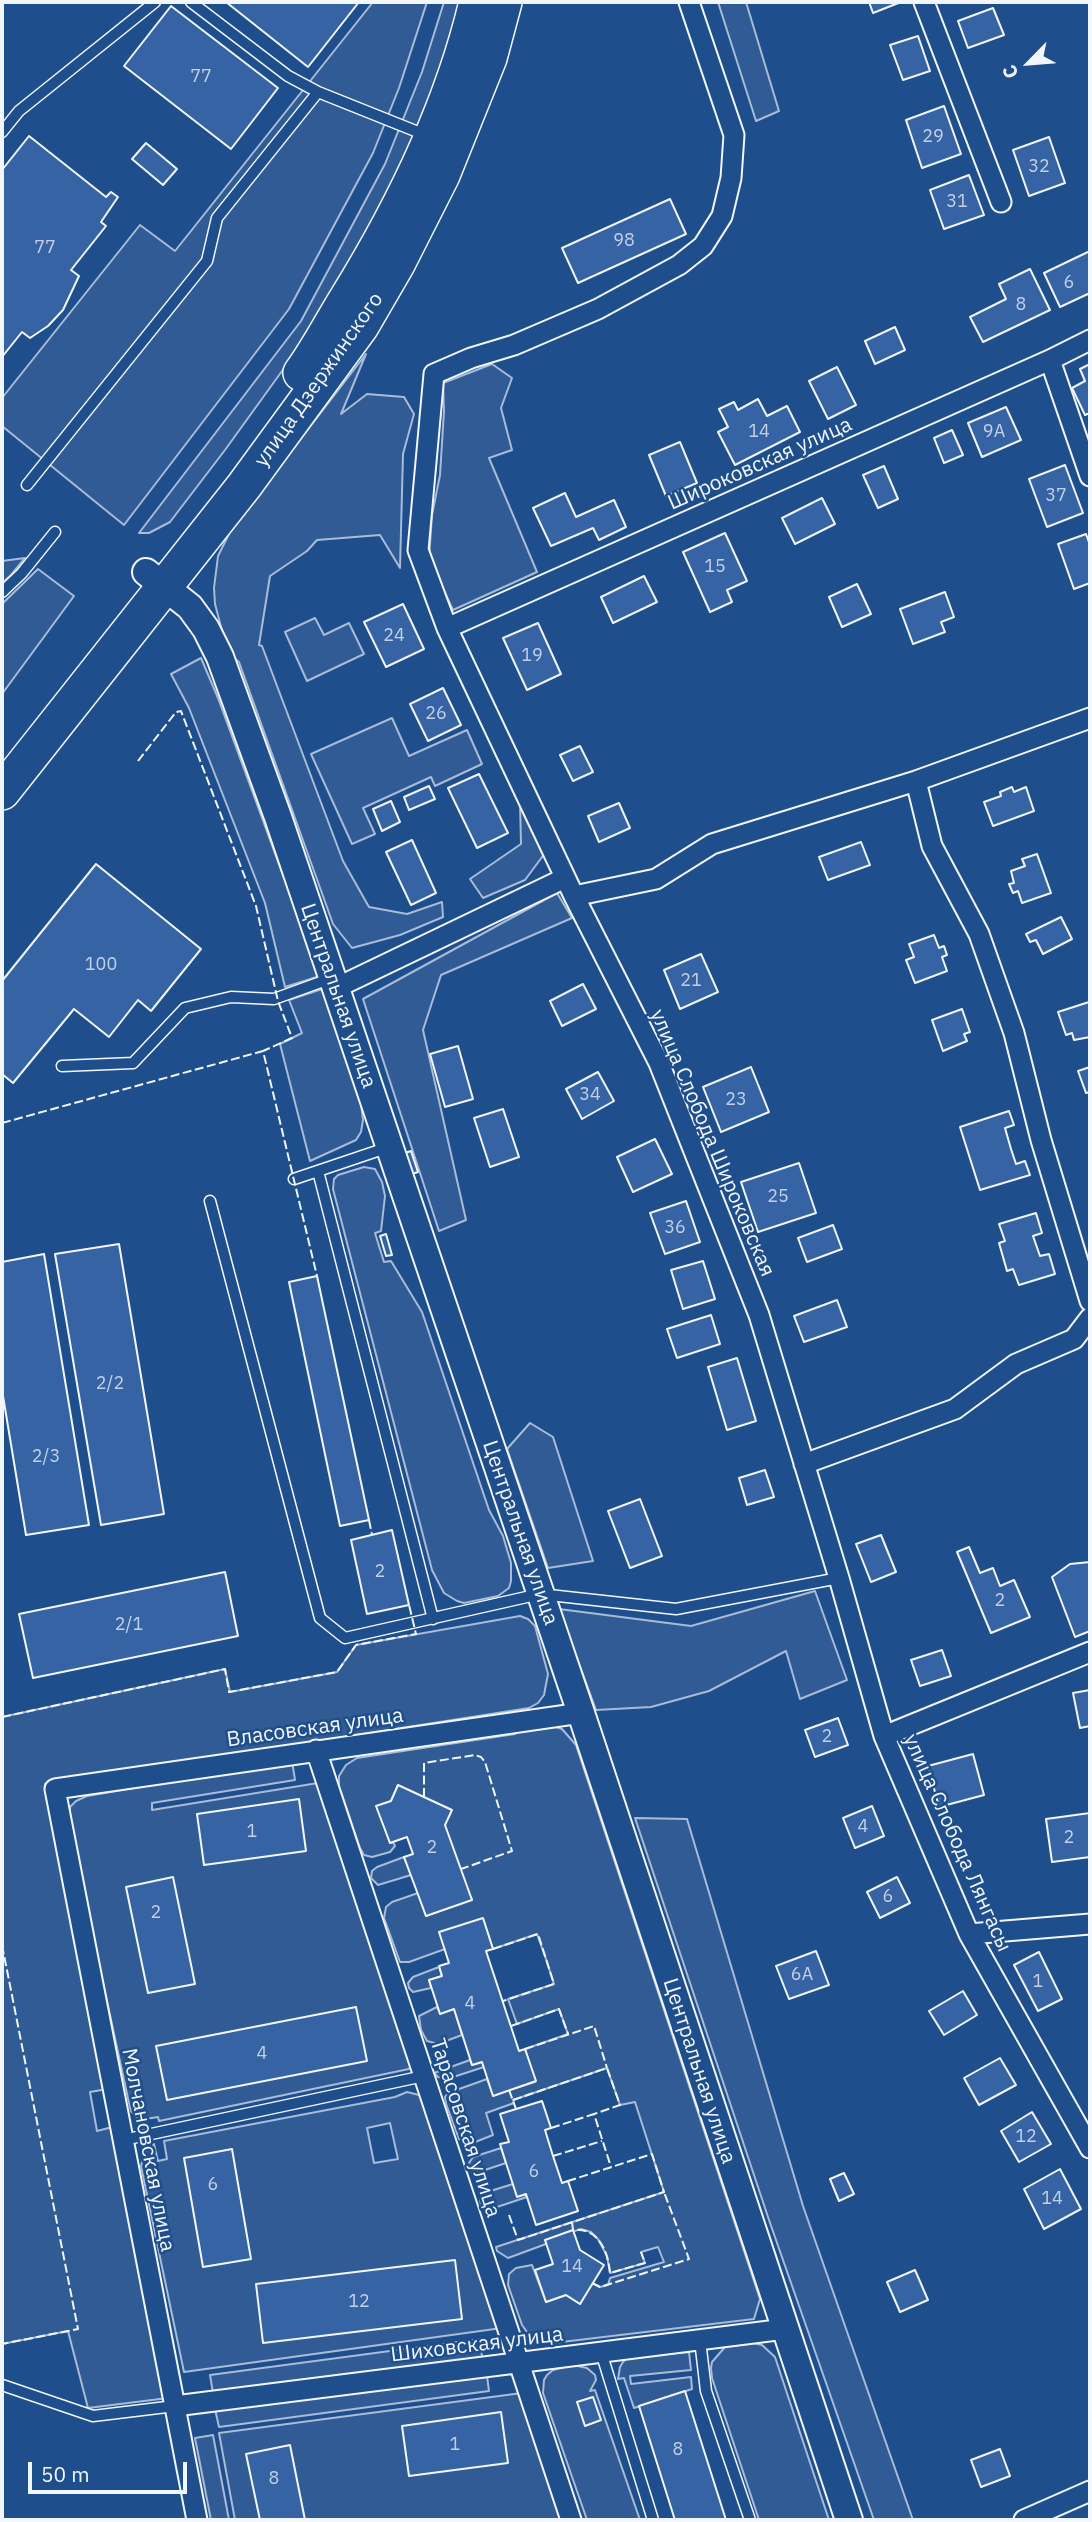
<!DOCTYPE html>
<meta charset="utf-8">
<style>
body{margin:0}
#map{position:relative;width:1092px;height:2522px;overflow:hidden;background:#1f4e8c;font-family:"IBM Plex Sans",sans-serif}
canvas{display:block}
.frame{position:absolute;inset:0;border:4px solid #f2f6ff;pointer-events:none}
.north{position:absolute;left:994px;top:28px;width:70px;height:70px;-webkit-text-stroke:5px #1f4e8c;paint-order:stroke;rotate:245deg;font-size:19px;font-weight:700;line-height:28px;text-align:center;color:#f2f6ff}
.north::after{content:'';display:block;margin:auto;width:24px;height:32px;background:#f2f6ff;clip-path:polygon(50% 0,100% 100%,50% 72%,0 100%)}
.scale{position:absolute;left:28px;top:2462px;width:159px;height:32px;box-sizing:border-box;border:4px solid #f2f6ff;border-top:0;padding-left:9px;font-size:21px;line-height:24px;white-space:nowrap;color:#f2f6ff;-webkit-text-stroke:5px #1f4e8c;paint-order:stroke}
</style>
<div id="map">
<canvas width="1092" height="2522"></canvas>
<div class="frame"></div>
<div class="north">С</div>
<div class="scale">50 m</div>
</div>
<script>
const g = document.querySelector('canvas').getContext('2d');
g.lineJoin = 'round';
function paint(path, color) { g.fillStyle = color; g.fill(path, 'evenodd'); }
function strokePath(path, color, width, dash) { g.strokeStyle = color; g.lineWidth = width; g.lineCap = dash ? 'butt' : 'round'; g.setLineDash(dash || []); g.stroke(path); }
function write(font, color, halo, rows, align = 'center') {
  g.font = font + ' "IBM Plex Sans",sans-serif'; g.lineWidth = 5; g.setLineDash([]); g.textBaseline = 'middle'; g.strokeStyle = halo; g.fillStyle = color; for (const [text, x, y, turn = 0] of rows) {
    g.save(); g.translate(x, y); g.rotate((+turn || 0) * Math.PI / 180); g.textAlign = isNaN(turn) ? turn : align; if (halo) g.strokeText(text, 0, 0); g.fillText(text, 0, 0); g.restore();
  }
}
const built = new Path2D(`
 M373,2h54l-28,86 -26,65 -84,156 -165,216 -122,-99v-28l138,-173 35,26z
 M444,2h16l-33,113 -33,71 -86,149 -83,115 -55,72 -21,11h-10l162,-212 84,-157 37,-92z
 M718,2h28l33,109 -23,10z
 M366,354l-25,60 26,-20 37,3 10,17 -11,40 -3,114 -20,-33 -63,5 -10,11 -37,25 -11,69 3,1 81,215 26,46 38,7 35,-12 1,15 -43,18 -48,13 -19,-24 -94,-262 -9,-7 -5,-13 -10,-38 -1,-16 4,-32 14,-28z
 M492,364l20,14 -11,30 11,42 -23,8 48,114 -84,38 -24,-51 3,-44 8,-40 4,-64 -1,-28z
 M25,558l-14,17 -9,8v-22z
 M38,569l36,27 -72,98v-90z
 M315,618l9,17 25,-12 15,31 -57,27 -22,-49z
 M201,658l17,40 102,278 -35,11 -20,-84 -76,-195 -18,-34z
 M392,718l17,38 58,-26 15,34 -47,22 -4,-9 -68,31 12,26 -23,10 -41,-90z
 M520,802l25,51 -20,27 -42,18 -13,-19 51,-35z
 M557,893l15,25 -131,57 -18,55 43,190 -27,11 -76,-232z
 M325,988l36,116 2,16 -2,12 -5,8 -46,21 -30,-117 22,-11 -13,-33z
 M364,1167l11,2 7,13 3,14 -4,35 -6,2 9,29 7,-1 31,51 67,198 14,26 8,27v18l-2,7 -11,8 -34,7 -7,-2 -13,-8 -12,-23 -99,-381 1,-10 4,-4z
 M530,1423l23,14 40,124 -45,7 -41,-119z
 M815,1591l32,89 -47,19 -14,-48 -77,40 -58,16 -55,3 -37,-101 132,17z
 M520,1616l8,3 7,7 13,48 -4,21 -6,8 -9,5 -484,76 14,72 54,232 -23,4 7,39 23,-6 48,273 -80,10 -20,-77 -66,13v-627l223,-48 5,23 107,-20 19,-27z
 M553,1726l9,3 14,16 184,554 -6,20 -209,25 -13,-5 -10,-14 -14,-40 1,-11 7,-6 16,-3 14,37 20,-7 14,9 12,-21 8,4 8,-2 2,-7 54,-16 -6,-15 -17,5 4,11 -35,10 -3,-17 -9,-17 -7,-7 -10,-3 -35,11v4l-38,14 -11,-7 -1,-4 168,-55 -29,-90 -15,3 -13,-37 -94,32 1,3 -28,10 7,22 -23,9 -11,-5 -13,-35 -1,-7 3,-4 39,-14 6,16 42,-13 -10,-33 43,-15 -9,-25 -42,15 -9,-25 46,-15 -8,-25 -9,-25 -44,15 -10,-30 -38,30 -36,13h-9l-16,-44 2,-11 6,-5 26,-9 8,23 46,-17 -74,-114 -7,16 -14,5 13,37 3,-1 2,4 -5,6 -18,5 -8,-2 -4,-7 -21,-62v-10l7,-11 11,-7 158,-24 -1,-4z
 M292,1761l3,19 -143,23v7l166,-27 94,281 -3,5 -250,52 -1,-4 -19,3 -8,-9 -2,-8 -59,-273v-23l6,-6 11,-5z
 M635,1818l52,1 116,387 110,314h-39l-105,-300z
 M404,1857l7,18 -33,10 -7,-7 1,-7 5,-4z
 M439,1967l3,9 -13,4 2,8 -18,4 -4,-4 -1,-5 5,-6z
 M437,2007l3,6 14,-4 8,26 -24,9 -11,-3 -6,-11 -2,-14z
 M470,2060l2,5 10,-3 2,5 -37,12 -9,-2 -4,-4z
 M407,2092l16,4 79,232 -318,44 -43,-206 5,-17 8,-5 4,17 9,-2 -3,-18 231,-44zM390,2123l8,36 -24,4 -7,-35z
 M501,2148l5,15 -27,9 -8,-2 -2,-7 4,-6z
 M513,2184l14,13 -36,12 -7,-1 -3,-4 -1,-4 4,-7z
 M480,2339l2,18 -269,36 -3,-18z
 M753,2343l9,2 13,12 54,163h-70l-47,-142 -1,-10 1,-6 13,-15z
 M689,2352l2,18 -61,6 1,8 60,-7 1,12 -58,19 -10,-30 -6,1 2,-12 3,-5 5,-5z
 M573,2365l14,3 8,7 1,5 -6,11 5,-1 45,130h-53l-44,-127 1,-13 3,-5 6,-5z
 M487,2376l2,15 -270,36 -4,-18z
 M522,2393l42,127h-329l-16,-87z
 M213,2435l16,85h-18l-16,-82z`);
paint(built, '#305b95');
strokePath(built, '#a8bbd7', 2);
const building = new Path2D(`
 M226,2h133l-51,65z
 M869,2h32l-28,11z
 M171,6l107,82 -47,61 -107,-83z
 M993,8l11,27 -36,13 -10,-27z
 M918,36l12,35 -27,9 -13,-35z
 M944,106l17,48 -39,14 -16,-48z
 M29,136l77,61 5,-5 7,5 -17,25 5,4 -35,44 8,6 -16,34 -15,16 -18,12 -8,-6 -20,25v-187z
 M1049,137l16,46 -36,13 -16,-46z
 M146,143l31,26 -14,16 -31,-26z
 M969,175l15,40 -40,14 -14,-39z
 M670,199l16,35 -108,49 -16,-35z
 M1090,251v42l-30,14 -16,-34z
 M1030,269l20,41 -67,32 -13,-25 36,-18 -7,-15z
 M895,327l10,23 -30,14 -10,-23z
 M1090,364v49l-5,2 -13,-27 13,-7 -5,-12z
 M837,367l19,38 -28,14 -19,-38z
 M758,399l9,17 20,-10 13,26 -65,33 -17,-33 10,-5 -9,-18 15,-7 4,8z
 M1006,407l15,33 -39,17 -14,-34z
 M952,430l11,25 -19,8 -10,-25z
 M680,442l17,41 -31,13 -17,-41z
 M1065,465l18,48 -36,14 -18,-48z
 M884,466l14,33 -20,9 -15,-33z
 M565,493l11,24 38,-17 12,27 -27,13 -6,-12 -42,18 -18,-38z
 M822,498l13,26 -40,20 -13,-26z
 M725,533l22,48 -20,9 5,12 -22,10 -27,-60z
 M1086,534l4,11v38l-16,6 -16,-45z
 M644,576l13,26 -44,21 -12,-26z
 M857,584l14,30 -29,13 -13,-30z
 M945,592l9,25 -13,5 4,10 -32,12 -13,-35z
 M403,604l21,45 -38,18 -22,-45z
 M538,623l23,51 -34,16 -24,-52z
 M443,688l18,37 -33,16 -18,-37z
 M580,746l13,26 -20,9 -13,-26z
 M479,774l29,59 -31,15 -29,-60z
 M429,786l6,13 -26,11 -5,-13z
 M1012,787l2,5 12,-5 8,24 -41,15 -9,-24 17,-6 -1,-4z
 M391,801l9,21 -18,9 -9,-22z
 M619,803l11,25 -31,14 -11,-26z
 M412,840l24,53 -25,12 -25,-53z
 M861,842l9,23 -42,15 -9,-23z
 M1037,854l14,39 -29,10 -4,-12 -5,2 -4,-9 5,-1 -3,-12 14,-5 -3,-7z
 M96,864l105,85 -50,62 -13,-11 -29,37 -35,-28 -61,74 -11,-9v-93z
 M1061,917l11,22 -29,15 -7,-14 -6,2 -4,-8z
 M934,935l5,13 5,-2 3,9 -5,2 5,14 -32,12 -9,-23 8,-3 -5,-13z
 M701,954l17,38 -38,17 -16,-39z
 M583,984l13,25 -34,17 -12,-25z
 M1089,1002l1,35 -16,3 -2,-7 -6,2 -8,-23z
 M962,1009l8,23 -6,2 3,7 -24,10 -11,-31z
 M458,1046l15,53 -28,8 -15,-53z
 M751,1067l18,45 -48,20 -18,-45z
 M1090,1067v25l-4,1 -8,-22z
 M598,1072l16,29 -32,18 -16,-30z
 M503,1109l16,48 -29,10 -16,-49z
 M1009,1111l5,14 -9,3 6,21 5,15 9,-3 5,14 -50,15 -20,-63z
 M655,1139l17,35 -39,18 -16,-35z
 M411,1151l7,21 -6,2 -7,-21z
 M799,1163l17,50 -58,19 -17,-50z
 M686,1201l14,41 -35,12 -15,-41z
 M1036,1213l6,20 -9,3 7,20 9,-2 6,20 -36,11 -6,-16 -6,2 -8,-28 6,-2 -6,-17z
 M833,1225l9,24 -35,13 -9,-24z
 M386,1234l6,21 -6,1 -6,-20z
 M119,1244l45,270 -63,11 -46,-271z
 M44,1254l45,271 -63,10 -24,-145v-128z
 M703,1261l12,38 -32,10 -12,-39z
 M317,1276l52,244 -29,6 -51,-244z
 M837,1300l10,27 -43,15 -10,-26z
 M711,1315l9,29 -43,14 -10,-29z
 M737,1358l19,63 -29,9 -19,-63z
 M765,1470l9,27 -27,8 -8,-27z
 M640,1499l22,57 -32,12 -22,-57z
 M392,1530l17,75 -42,9 -16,-74z
 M881,1535l15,37 -25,10 -15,-38z
 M969,1547l11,26 13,-5 7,18 14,-6 16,37 -39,16 -34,-81z
 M1090,1562v69l-15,6 -23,-60 18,-13z
 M225,1572l13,64 -205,42 -14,-64z
 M942,1650l9,26 -31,10 -9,-26z
 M1090,1690v36l-10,2 -7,-35z
 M838,1718l10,27 -33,12 -10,-27z
 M973,1754l11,41 -45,12 -11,-41z
 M398,1785l54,25 -7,15 27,75 -46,16 -22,-59 9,-3 -6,-17 -17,6 -14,-37 15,-5z
 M299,1799l7,52 -102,14 -7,-51z
 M872,1806l12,30 -29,12 -12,-30z
 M1090,1813v44l-38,5 -6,-43z
 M173,1877l22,107 -47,9 -22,-106z
 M897,1877l13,26 -30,15 -13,-26z
 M483,1918l10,31 -7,2 33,100 6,-2 11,32 -43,15 -11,-34 -10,3 -18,-56 -14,5 -11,-34 13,-4 -3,-10 10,-3 -10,-31z
 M816,1951l13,34 -40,14 -13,-33z
 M1039,1952l23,47 -24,12 -24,-46z
 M963,1991l14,24 -33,20 -15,-24z
 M356,2007l11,54 -200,39 -11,-54z
 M1000,2058l16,27 -37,20 -15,-27z
 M542,2101l9,27 -6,2 8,26 9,27 6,-2 10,30 -42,14 -10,-31 -9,3 -11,-34 -6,-19 9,-2 -9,-28z
 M1032,2112l19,32 -32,18 -18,-31z
 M232,2149l19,110 -48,8 -19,-109z
 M1060,2169l21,40 -37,20 -20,-40z
 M844,2173l10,21 -15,7 -9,-22z
 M573,2230l7,20 24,15 -24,39 -14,-9 -20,7 -11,-32 18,-6 -8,-24z
 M455,2260l7,59 -199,24 -7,-59z
 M915,2270l13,30 -28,12 -13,-30z
 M685,2391l41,129h-51l-1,-3 -35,-111z
 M593,2397l8,23 -16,6 -8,-24z
 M501,2412l7,51 -99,13 -7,-50z
 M290,2445l15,75h-45l-14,-66z
 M1000,2449l10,27 -29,11 -10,-27z`);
paint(building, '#3563a3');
strokePath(building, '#f2f6ff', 2);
const lane = new Path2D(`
 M191,2l97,74 30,16 110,44
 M2,132l17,-21 136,-109
 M27,485l180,-224 10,-43 101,-126
 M2,592l20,-19 33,-41
 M62,1066l71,-3 52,-55 46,-11 43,2 58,-21
 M318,1171l115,448
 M294,1179l95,-32
 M210,1201l110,417 25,20 195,-44 136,15 163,-31
 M123,2140l301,-64
 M700,2340l6,51 44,129
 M601,2352l52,168
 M2,2385l91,31 82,-10`);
const street = new Path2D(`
 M689,2l45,133 -3,43 -9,38 -19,30 -24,19 -81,44 -84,36 -43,13 -37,16 -16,176 29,78 127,268 85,167 100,252 80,263 45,158 85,198 121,214
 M924,2l77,200
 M1050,360l40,116
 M447,628l603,-268 40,-20
 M916,781l16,65 47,88 35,99 27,107 49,161
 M574,896l82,-17 56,-35 204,-63 174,-63
 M336,988l229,-110
 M804,1464l151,-55 61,-45 58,-25 16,-21
 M884,1736l206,-84
 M316,1750l255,770
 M969,1934l121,-10
 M175,2406l610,-77
 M197,2520l-142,-731 526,-76
 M1024,2520l66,-29`);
const secondary = new Path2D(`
 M146,572l44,35 16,22 14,28 58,160 303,896 268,807`);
const highway = new Path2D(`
 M301,373c17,-23 30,-49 45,-73 57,-92 106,-192 131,-298
 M2,792l242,-306 117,-160 36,-62 45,-89 47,-117 15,-56`);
strokePath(lane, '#f2f6ff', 13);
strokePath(street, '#f2f6ff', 23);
strokePath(secondary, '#f2f6ff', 30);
strokePath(highway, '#f2f6ff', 38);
strokePath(lane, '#1f4e8c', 10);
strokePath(street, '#1f4e8c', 19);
strokePath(secondary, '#1f4e8c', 26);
strokePath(highway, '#1f4e8c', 35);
strokePath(new Path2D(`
 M138,761l38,-49 5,-1 75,195 22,95 14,37 -29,13
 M2,1123l261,-72 54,225
 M369,1520l3,15
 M2,1717l223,-48 4,23 108,-20 19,-27 60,-11 -7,-29
 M424,1797v-34l51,-8 6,2 4,5 27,89 -51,18
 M2,1945l76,384 -76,15
 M493,1949l45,-15 16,50 -51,17
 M511,2026l48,-17 9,25
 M525,2049l69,-23 13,42
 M509,2090l7,19
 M513,2100l94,-32 13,37 -26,9
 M551,2128l43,-14 17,53
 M553,2156l49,-15
 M509,2215l9,25 146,-48 -12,-38 -84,27
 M572,2222l1,8c25,-3 35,21 37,43l35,-10 -4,-11
 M592,2283l8,4 89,-28 -25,-67`), '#f2f6ff', 2, [9, 3.5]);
write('18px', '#c3d1e8', null, [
 ["77",201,77],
 ["29",933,137],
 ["32",1039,167],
 ["31",957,202],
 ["98",624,241],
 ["77",45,248],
 ["6",1069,283],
 ["8",1021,305],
 ["14",759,432],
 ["9А",994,432],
 ["37",1056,496],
 ["15",715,567],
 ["24",394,636],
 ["19",532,656],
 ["26",436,714],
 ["100",101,965],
 ["21",691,981],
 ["34",590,1095],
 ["23",736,1100],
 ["25",778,1197],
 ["36",675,1228],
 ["2/2",110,1384],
 ["2/3",46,1457],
 ["2",380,1572],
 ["2",1000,1601],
 ["2/1",129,1625],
 ["2",827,1737],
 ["4",863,1827],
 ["1",252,1832],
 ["2",1069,1838],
 ["2",432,1848],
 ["6",888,1897],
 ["2",156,1913],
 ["6А",802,1975],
 ["1",1038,1982],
 ["4",470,2004],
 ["4",262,2054],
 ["12",1026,2137],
 ["6",534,2172],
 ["6",213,2185],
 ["14",1052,2199],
 ["14",572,2267],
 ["12",359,2302],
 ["1",455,2445],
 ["8",678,2450],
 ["8",274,2479]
]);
write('21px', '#f2f6ff', '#1f4e8c', [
 ["улица Дзержинского",319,380,-55],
 ["Широковская улица",760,464,-24],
 ["Центральная улица",338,996,71],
 ["улица Слобода Широковская",712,1143,67],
 ["Центральная улица",520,1533,71],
 ["Власовская улица",315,1728,-8],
 ["улица Слобода Лянгасы",957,1843,66],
 ["Центральная улица",699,2071,72],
 ["Тарасовская улица",465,2128,72],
 ["Молчановская улица",148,2150,79],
 ["Шиховская улица",477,2345,-7]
]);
</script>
